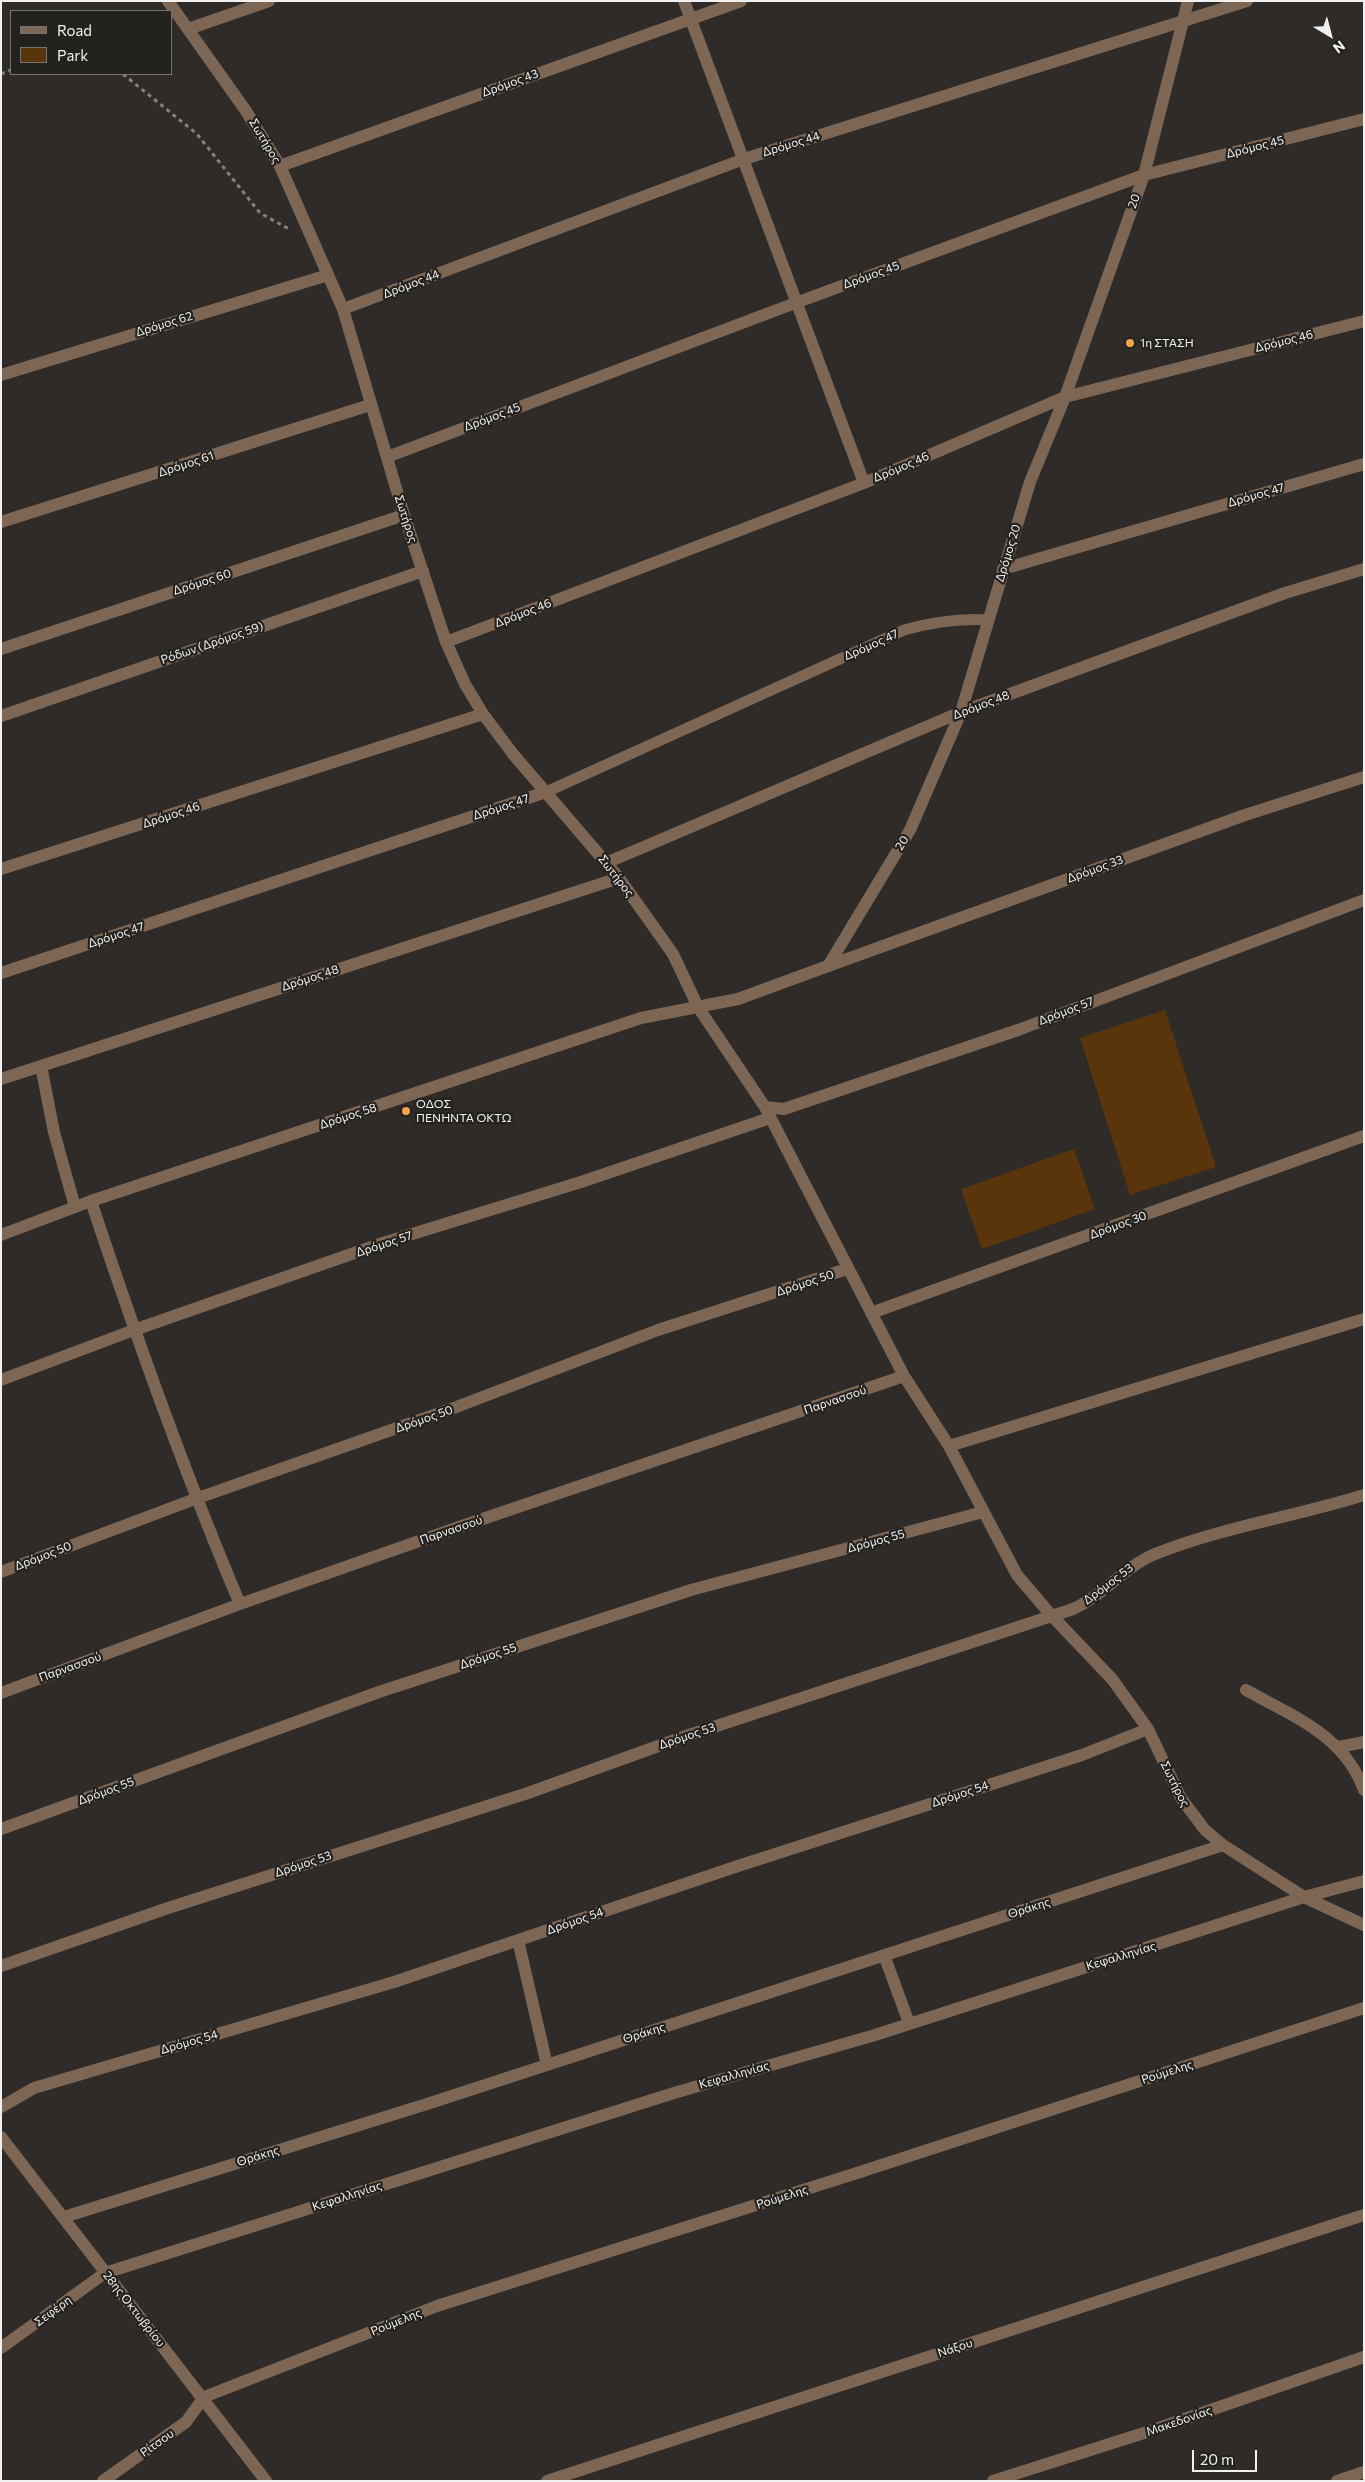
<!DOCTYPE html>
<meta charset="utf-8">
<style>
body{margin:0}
#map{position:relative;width:1365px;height:2482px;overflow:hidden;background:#2e2b29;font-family:Commissioner,sans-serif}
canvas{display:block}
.frame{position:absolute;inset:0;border:2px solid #f2f0ee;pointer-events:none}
.legend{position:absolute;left:10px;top:10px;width:162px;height:65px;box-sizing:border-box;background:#24221f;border:1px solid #767472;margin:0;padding:6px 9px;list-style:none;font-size:15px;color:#f2f0ee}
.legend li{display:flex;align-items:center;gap:10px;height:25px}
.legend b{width:25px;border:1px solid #767472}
.north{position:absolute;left:1305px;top:10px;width:50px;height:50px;-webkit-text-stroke:4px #24221f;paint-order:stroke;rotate:143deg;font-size:14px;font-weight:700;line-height:20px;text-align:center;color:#f2f0ee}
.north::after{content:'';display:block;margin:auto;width:18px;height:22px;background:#f2f0ee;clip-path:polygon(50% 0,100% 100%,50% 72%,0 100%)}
.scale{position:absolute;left:1192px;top:2450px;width:65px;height:22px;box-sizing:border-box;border:2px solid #f2f0ee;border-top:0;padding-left:6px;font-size:15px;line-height:18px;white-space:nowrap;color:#f2f0ee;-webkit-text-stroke:4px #24221f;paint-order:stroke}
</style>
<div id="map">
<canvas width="1365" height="2482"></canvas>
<div class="frame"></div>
<ul class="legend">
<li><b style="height:6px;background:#7d6754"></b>Road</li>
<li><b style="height:14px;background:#5a350c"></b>Park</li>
</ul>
<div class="north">N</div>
<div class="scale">20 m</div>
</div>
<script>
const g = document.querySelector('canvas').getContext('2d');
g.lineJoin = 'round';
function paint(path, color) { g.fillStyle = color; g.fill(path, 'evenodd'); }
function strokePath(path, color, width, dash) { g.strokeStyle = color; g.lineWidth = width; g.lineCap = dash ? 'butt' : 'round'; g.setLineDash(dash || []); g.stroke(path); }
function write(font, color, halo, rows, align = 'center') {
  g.font = font + ' Commissioner,sans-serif'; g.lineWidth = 4.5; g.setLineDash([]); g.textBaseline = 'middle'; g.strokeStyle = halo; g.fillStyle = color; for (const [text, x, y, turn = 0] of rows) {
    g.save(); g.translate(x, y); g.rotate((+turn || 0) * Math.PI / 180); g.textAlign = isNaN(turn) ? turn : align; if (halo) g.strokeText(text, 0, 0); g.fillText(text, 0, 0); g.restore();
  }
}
paint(new Path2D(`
 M1165,1010l51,157 -86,28 -50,-157z
 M1074,1149l21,60 -113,40 -21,-60z`), '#5a350c');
strokePath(new Path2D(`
 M1,74l10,-4
 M123,74l74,60 63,79 29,16`), '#858381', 3, [4, 4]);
strokePath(new Path2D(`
 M546,792l358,-162c29,-8 54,-12 84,-10`), '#7d6754', 11);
strokePath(new Path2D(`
 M168,1l78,110 34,55 63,143 61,206 42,127 19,42 18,30 30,40 106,124 54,76 25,53 67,100 139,269 45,70 68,129 34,40 61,64 36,50 33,69 24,32 18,15 81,52 60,28
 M684,1l180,482
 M188,29l81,-28
 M280,166l461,-165
 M343,309l401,-150 503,-158
 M1,375l327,-100
 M387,457l411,-155 346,-127 220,-56
 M1,522l369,-117
 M1003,569l361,-105
 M446,642l418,-159 201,-86 299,-76
 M1,649l403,-134
 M1,716l422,-145
 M606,863l355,-151 324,-119 79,-24
 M1,869l482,-155
 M828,966l417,-151 119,-38
 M1,973l545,-181
 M41,1066l13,66 21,75
 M1,1079l618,-201
 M765,1107l19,2 234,-79 346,-130
 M91,1201c45,136 93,271 149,403
 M871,1313l493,-177
 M1,1380l133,-50 249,-87 198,-61 189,-64
 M949,1446l415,-127
 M1,1572l194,-73 256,-90 207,-79 189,-61
 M1246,1690c48,27 98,45 118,100
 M1,1693l239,-89 219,-77 445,-151
 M1339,1747l25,-5
 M1,1829l378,-137 312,-102 292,-78
 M518,1940l29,125
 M884,1955l25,68
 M1,1966l167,-58 360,-115 158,-57 387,-127c31,-14 51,-42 82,-55 67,-27 139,-37 209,-59
 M1,2107l33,-19 360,-106 341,-115 347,-112 66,-26
 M64,2217l363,-113 796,-259
 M1,2348l104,-75 569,-180 201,-58 429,-138 60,-16
 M103,2481l83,-59 18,-25 233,-91 420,-133 507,-165
 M547,2481l817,-266
 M993,2481l154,-49 217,-75
 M1337,2481l27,-9`), '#7d6754', 12);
strokePath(new Path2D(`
 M1,1235l90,-34 550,-183 97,-19 90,-33 82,-136 51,-118 69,-230 35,-85 79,-222 44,-174
 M1,2137l265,344`), '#7d6754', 12);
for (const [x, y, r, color] of [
 [1130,343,5,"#f7a149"],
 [406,1111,5,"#f7a149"]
]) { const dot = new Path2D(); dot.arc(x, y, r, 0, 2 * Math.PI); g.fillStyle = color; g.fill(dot); strokePath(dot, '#24221f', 2); }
write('12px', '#f2f0ee', '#24221f', [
 ["Δρόμος 43",510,83,-20],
 ["Σωτήρος",265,141,59],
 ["Δρόμος 44",791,144,-17],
 ["Δρόμος 45",1255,147,-14],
 ["20",1134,201,-70],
 ["Δρόμος 45",871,275,-20],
 ["Δρόμος 44",411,284,-21],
 ["Δρόμος 62",164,324,-17],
 ["Δρόμος 46",1284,341,-14],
 ["Δρόμος 45",492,417,-21],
 ["Δρόμος 61",186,464,-18],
 ["Δρόμος 46",901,467,-23],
 ["Δρόμος 47",1256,495,-16],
 ["Σωτήρος",406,519,72],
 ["Δρόμος 20",1008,553,-73],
 ["Δρόμος 60",202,582,-18],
 ["Δρόμος 46",523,613,-21],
 ["Ρόδων (Δρόμος 59)",212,643,-19],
 ["Δρόμος 47",871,645,-24],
 ["Δρόμος 48",981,705,-21],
 ["Δρόμος 47",501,807,-18],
 ["Δρόμος 46",171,815,-18],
 ["20",902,843,-58],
 ["Δρόμος 33",1095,869,-20],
 ["Σωτήρος",616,876,52],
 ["Δρόμος 47",116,935,-18],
 ["Δρόμος 48",310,978,-18],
 ["Δρόμος 57",1066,1011,-21],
 ["Δρόμος 58",348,1116,-18],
 ["Δρόμος 30",1118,1225,-20],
 ["Δρόμος 57",384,1244,-18],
 ["Δρόμος 50",805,1283,-18],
 ["Παρνασσού",835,1400,-19],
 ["Δρόμος 50",424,1419,-19],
 ["Παρνασσού",451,1530,-19],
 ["Δρόμος 55",876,1541,-15],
 ["Δρόμος 50",43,1556,-21],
 ["Δρόμος 53",1108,1584,-37],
 ["Δρόμος 55",488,1656,-18],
 ["Παρνασσού",70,1667,-20],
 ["Δρόμος 53",687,1736,-19],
 ["Σωτήρος",1175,1784,63],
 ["Δρόμος 55",106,1791,-20],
 ["Δρόμος 54",960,1794,-18],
 ["Δρόμος 53",303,1864,-18],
 ["Θράκης",1029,1908,-18],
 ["Δρόμος 54",575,1921,-19],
 ["Κεφαλληνίας",1121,1956,-17],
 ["Θράκης",644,2033,-18],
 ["Δρόμος 54",189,2042,-16],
 ["Ρούμελης",1167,2072,-18],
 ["Κεφαλληνίας",734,2075,-16],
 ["Θράκης",258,2156,-17],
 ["Κεφαλληνίας",347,2196,-18],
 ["Ρούμελης",782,2197,-18],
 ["28ης Οκτωβρίου",134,2309,52],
 ["Σεφέρη",53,2311,-36],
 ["Ρούμελης",396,2322,-22],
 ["Νάξου",955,2348,-18],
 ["Μακεδονίας",1179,2421,-19],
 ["Ρίτσου",157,2443,-35]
]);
write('12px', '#f2f0ee', '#24221f', [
 ["1η ΣΤΑΣΗ",1140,343],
 ["ΟΔΟΣ",416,1104],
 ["ΠΕΝΗΝΤΑ ΟΚΤΩ",416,1118]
], 'left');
</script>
